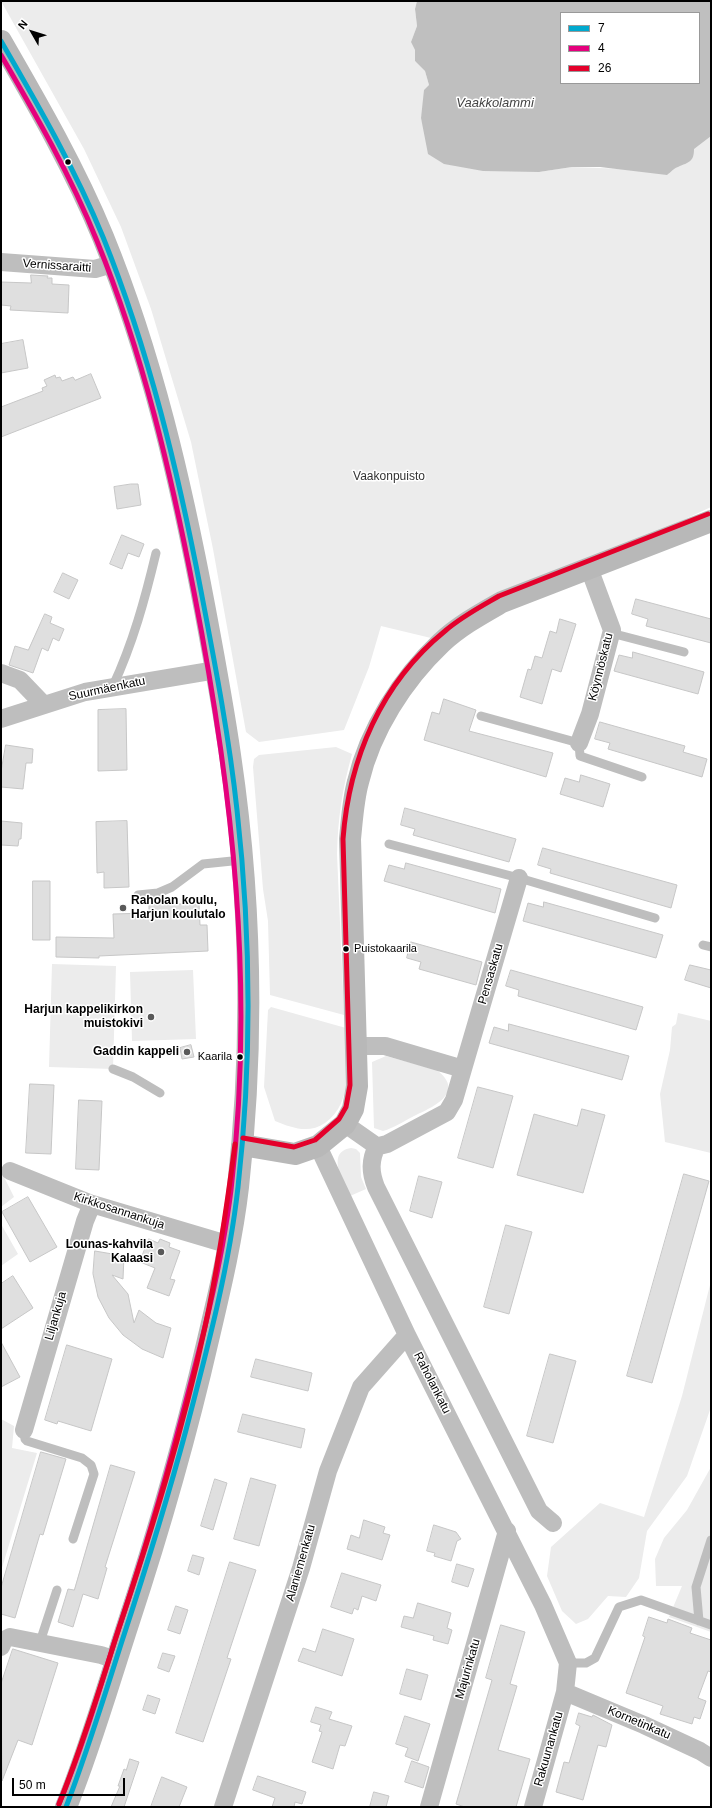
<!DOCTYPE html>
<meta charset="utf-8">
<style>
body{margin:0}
#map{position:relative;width:712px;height:1808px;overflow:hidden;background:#fff;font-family:Arial,sans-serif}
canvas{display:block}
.frame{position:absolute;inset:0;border:2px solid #000;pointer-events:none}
.legend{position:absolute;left:560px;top:12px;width:140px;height:72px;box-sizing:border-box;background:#fff;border:1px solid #999;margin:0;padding:5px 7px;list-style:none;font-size:12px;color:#000}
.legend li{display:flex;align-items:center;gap:8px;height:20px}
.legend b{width:20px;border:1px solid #999}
.north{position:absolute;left:12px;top:12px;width:40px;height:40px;-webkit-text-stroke:3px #fff;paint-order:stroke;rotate:309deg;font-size:11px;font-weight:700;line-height:16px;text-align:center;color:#000}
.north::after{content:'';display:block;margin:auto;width:14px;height:18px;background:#000;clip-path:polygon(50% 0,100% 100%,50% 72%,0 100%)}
.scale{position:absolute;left:12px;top:1778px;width:113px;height:18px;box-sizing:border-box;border:2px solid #000;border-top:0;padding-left:5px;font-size:12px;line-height:14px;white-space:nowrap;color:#000;-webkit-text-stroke:3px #fff;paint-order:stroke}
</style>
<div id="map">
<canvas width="712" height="1808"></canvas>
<div class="frame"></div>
<ul class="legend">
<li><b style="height:5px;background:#00a9ce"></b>7</li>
<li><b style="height:5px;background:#e5007d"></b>4</li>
<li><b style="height:5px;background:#e4002b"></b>26</li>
</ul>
<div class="north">N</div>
<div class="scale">50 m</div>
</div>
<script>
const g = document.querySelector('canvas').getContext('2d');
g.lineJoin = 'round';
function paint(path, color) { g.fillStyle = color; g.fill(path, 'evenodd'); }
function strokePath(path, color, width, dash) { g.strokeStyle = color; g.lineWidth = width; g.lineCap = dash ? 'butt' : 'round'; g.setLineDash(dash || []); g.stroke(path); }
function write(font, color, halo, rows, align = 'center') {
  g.font = font + ' Arial,sans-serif'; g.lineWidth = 3; g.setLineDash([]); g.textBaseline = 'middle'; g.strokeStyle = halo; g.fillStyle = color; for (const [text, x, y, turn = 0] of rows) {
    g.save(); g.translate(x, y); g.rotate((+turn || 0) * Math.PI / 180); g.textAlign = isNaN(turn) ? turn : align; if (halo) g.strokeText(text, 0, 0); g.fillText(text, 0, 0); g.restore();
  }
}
paint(new Path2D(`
 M1,1h416l-2,8 2,17 -6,16 4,8v11l10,10 4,14 -8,33 4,13 114,41 33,-5 54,2 73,-86 12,-71v495l-280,131 -50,-12 -12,41 -25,63 -85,12 -13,-10 -33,-183 -22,-107 -40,-133 -30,-82 -37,-78z
 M336,747l16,7c-10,36 -14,64 -15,100l7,161 -74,-20 -2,-74 -5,-32 -10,-122 1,-8 5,-4z
 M52,964l64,2 -3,103 -64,-2z
 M193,970l3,69 -64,2 -2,-69z
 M271,1007l75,21c0,33 9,73 -21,95 -16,11 -33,5 -50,-2l-11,-34 4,-77z
 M678,1013l33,8v132l-46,-11 -5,-48 10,-44 2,-23 4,-3z
 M386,1056l51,14c29,23 -4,37 -23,46 -10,5 -20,12 -31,15l-9,-3 -2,-66z
 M351,1148l5,1 4,4 1,24 5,12 -16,7c-6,-13 -25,-44 1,-48z
 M1,1171l13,26 -13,10z
 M1,1224l17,30 -17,12z
 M711,1281v126l-24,69 -40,55 -8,47 -13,19 -18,-1 -20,23 -12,5 -14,-13 -15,-35 4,-29 49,-44 44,14 38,-121z
 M1,1419l13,7 -2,22 25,5 -36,118z
 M711,1467v165l-42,-15 13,-31h-26l-1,-27 9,-21 23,-28z`), '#ececec');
paint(new Path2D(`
 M417,1h294v135l-17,13c0,13 -5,13 -16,18 -4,1 -7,5 -11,8l-67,-8h-28l-33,5 -56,-1 -39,-7 -16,-10 -7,-36 3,-28 5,-5 -4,-14 -10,-10v-11l-4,-8 6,-16 -2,-17zM561,13h138v70h-138z`), '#bfbfbf');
const building = new Path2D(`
 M31,275l17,1 -1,2h5v6l17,1 -1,28 -58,-3 1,-4 -10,-1v-23l30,1z
 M23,340l5,28 -27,5v-29z
 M91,374l10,24 -100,39v-30l42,-16 -1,-3 5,-2 -3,-6 11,-5 1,3 4,-1 2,4 11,-4 2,3z
 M131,484h7l3,21 -24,4 -3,-22z
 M122,535l22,9 -5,13 -11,-4 -6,16 -12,-5z
 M63,573l15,7 -9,19 -15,-7z
 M636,599l75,20v24l-65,-17 2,-7 -16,-5z
 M45,614l7,3 -2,6 14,6 -5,12 -6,-3 -5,13 -6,-3 -9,25 -24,-8 6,-19 13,4z
 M560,619l16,5 -15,48 -9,-3 -10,35 -22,-7 8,-28 3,1 4,-14 7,2 8,-27 6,2z
 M633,652l71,20 -6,22 -84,-23 5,-16 13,3z
 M444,699l32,11 -7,21 84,22 -7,24 -122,-37 8,-28 7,2z
 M126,709l1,61 -29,1v-61z
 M600,722l85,24 -2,6 24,7 -5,18 -94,-28 2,-6 -15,-4z
 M6,745l27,4 -1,14h-6l-3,26 -22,-2v-15z
 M581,775l29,9 -7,23 -43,-13 5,-16 14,4z
 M405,808l111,31 -7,23 -96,-27 2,-6 -14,-4z
 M1,821l21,2 -1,16h-2l-1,7 -17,-1z
 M127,821l2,66 -25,1v-16l-7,1 -1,-51z
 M543,848l134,37 -6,23 -121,-35 1,-4 -13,-4z
 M406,863l95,26 -6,24 -111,-32 5,-16 15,4z
 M33,881h17v59h-17z
 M544,902l119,33 -7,23 -133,-37 5,-18 15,4z
 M172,904h27l1,21h7l1,26 -109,5v2l-43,-1v-20l58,1 -1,-24 36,-1v-8z
 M411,942l71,20 -6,23 -57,-16 2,-7 -14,-4z
 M690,965l21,5v18l-26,-8z
 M511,970l132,37 -7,23 -118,-34 1,-6 -13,-4z
 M509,1024l120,32 -7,24 -133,-37 5,-16 14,4z
 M191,1045l3,12 -12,2 -2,-11z
 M30,1084l24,1 -3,69 -25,-1z
 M478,1087l35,9 -20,72 -35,-10z
 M79,1100l23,1 -3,69 -23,-1z
 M582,1109l23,6 -22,78 -66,-18 17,-61 43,12z
 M684,1174l25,7 -57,202 -25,-7z
 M419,1176l23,6 -10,36 -22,-7z
 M28,1197l29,50 -27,15 -28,-50z
 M506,1225l26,7 -23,82 -25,-7z
 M149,1239l9,4 2,-4 10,4 -1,4 11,4 -10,28 5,1 -6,16 -22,-8 8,-20 -15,-6z
 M95,1251l29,5 -1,23 -11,-4 16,19 6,29 5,-13 17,13 15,5 -8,30 -21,-9 -19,-14 -14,-17 -11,-21 -5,-23z
 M13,1276l20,32 -32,21v-45z
 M1,1342l19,35 -19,10z
 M67,1345l45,14 -21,72 -33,-10 -1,3 -12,-4z
 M550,1354l26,7 -23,82 -26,-7z
 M256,1359l56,14 -4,18 -57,-14z
 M243,1414l62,15 -4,19 -63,-16z
 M41,1452l25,7 -23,76 -3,-1 -25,84 -14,-4v-26z
 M111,1465l24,7 -30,95 2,1 -9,31 -15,-5 -10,33 -15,-5 10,-33 6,1z
 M251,1478l25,7 -17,61 -25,-7z
 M215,1479l12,4 -14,47 -12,-4z
 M364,1520l21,7 -2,6 7,2 -8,25 -35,-11 4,-14 8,3z
 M434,1525l22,7 5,7 -4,2 -6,20 -17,-5 1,-3 -8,-2z
 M193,1555l11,3 -5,17 -11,-4z
 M230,1562l26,8 -29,88 4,1 -28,83 -27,-9z
 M457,1564l17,5 -6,18 -16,-5z
 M342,1573l39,12 -5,16 -14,-5 -4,14 -4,-2 -2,6 -21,-7z
 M418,1603l33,10 -4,15 5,2 -4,14 -15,-4 1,-4 -33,-9 3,-11 9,2z
 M176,1606l12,4 -8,24 -12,-4z
 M649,1617l18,6 1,-4 24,9 -2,5 21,7v32l-3,-1 -10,27 8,3 -6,18 -6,-2 -2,7 -32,-10 3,-8 -37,-13 19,-56 -2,-1z
 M501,1625l24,7 -15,52 7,2 -19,64 32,9 -14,48h-51l-9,-3 36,-124 -6,-2z
 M323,1629l31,10 -12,37 -44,-15 5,-13 12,4z
 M13,1649l45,14 -26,82 -14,-5 -16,41 -1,-97z
 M163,1653l12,3 -6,16 -11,-4z
 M407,1669l21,6 -7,25 -21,-6z
 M148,1695l12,4 -5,15 -12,-4z
 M316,1707l16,5 -3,7 23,7 -7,20 -5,-1 -7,24 -21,-7 10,-30 -3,-1 2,-6 -10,-3z
 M579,1713l13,4 1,-2 19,10 -6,22 -8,-2 -15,55 -27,-8 8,-30 5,1 11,-37 -4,-2z
 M405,1716l25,8 -12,37 -13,-5 3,-8 -12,-4z
 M130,1759l9,3 -15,45h-13l9,-21h-2l6,-17 2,1z
 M412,1761l17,6 -6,21 -18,-6z
 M258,1776l48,16 -4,12 -7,-2 -1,5h-22l3,-9 -22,-8z
 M162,1777l25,10 -8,20h-28z
 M374,1792l15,4 -3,11h-16z`);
paint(building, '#dfdfdf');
strokePath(building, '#c7c7c7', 1);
strokePath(new Path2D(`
 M611,633l73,19
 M113,686c20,-43 32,-87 43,-133
 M481,716l98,27 1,13 62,21
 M389,844l130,34 136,40
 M138,895l20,-2 14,-6 31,-23 39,-4
 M703,945l8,2
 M113,1069l20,8 27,16
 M24,1430l1,9 2,2 55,17 9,7 3,9 -21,65
 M699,1621l-3,-34 15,-47
 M40,1642l17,-52
 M568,1663h18l9,-5 24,-51 22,-7 70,25`), '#bebebe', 9);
strokePath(new Path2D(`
 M1,262l94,7 17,-5
 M1,673l19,7 23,24
 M1,719l84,-27 131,-22
 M579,743l11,-29 22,-84 -23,-62
 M463,1069l56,-191
 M345,1124l30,21 4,1 8,-2 60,-32 7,-12 9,-31 -78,-23h-28
 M318,1146l89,189 136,270 25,58 -3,29 -32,115
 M377,1146c-7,14 -7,26 -1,41l163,324 14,12
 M10,1171l82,33 138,41
 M24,1430l61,-209 7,-17
 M1,1647l3,-7 6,-3 91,18 15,5
 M565,1692l79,33 56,26 11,7
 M223,1807l78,-239 27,-97 33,-84 46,-52
 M429,1807l78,-276`), '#bebebe', 18);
strokePath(new Path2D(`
 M1,41c37,64 74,128 102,196 49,120 78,246 102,373 9,48 18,96 25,145 21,142 24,289 8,432 -6,52 -18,102 -30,153 -22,96 -49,190 -80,284 -20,61 -38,124 -62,183
 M242,1145l53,9 23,-8 27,-22 8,-15 4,-23 -7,-247c2,-19 3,-39 8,-57 12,-52 45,-103 83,-139 18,-17 40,-29 61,-41l209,-81`), '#b8b8b8', 22);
strokePath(new Path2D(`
 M1,41c37,64 74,128 102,196 46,114 75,234 98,354 14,73 28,145 36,219 14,125 15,252 1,377 -9,81 -31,163 -52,243 -19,71 -41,141 -64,211 -18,56 -35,112 -56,166`), '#00a9ce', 5);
strokePath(new Path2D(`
 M1,55c35,60 70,121 96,186 46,113 74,232 97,351 39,200 61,395 37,598 -10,81 -32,162 -53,241 -18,70 -40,140 -63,209 -17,55 -34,111 -56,164`), '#e5007d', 5);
strokePath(new Path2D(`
 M243,1138l51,9 21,-7 24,-21 7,-12 4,-22 -7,-246c6,-80 38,-156 102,-208 16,-14 35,-24 54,-35l209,-82
 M59,1804c23,-57 41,-117 60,-176 33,-99 64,-198 86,-301 13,-60 22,-121 30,-183`), '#e4002b', 5);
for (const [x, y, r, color] of [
 [68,162,3.5,"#000"],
 [123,908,4,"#595959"],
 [346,949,3.5,"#000"],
 [151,1017,4,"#595959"],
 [187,1052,4,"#595959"],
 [240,1057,3.5,"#000"],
 [161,1252,4,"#595959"]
]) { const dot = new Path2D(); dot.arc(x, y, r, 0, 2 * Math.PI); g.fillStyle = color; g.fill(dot); strokePath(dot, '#fff', 1.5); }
write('11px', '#000', '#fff', [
 ["Puistokaarila",354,949],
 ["Kaarila",232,1057,"right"]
], 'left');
write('12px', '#000', '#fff', [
 ["Vernissaraitti",57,266,4],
 ["Köynnöskatu",601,667,-76],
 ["Suurmäenkatu",107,689,-12],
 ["Pensaskatu",491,974,-74],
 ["Kirkkosannankuja",119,1211,18],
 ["Liljankuja",56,1316,-74],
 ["Raholankatu",432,1383,63],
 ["Alaniemenkatu",301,1563,-74],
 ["Majurinkatu",468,1669,-74],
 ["Kornetinkatu",639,1723,23],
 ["Rakuunankatu",549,1749,-74]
]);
write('12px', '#333', '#fff', [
 ["Vaakonpuisto",389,477]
]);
write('bold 12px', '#000', '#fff', [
 ["Raholan koulu,",131,901,"left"],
 ["Harjun koulutalo",131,915,"left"],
 ["Harjun kappelikirkon",143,1010],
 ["muistokivi",143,1024],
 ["Gaddin kappeli",179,1052],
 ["Lounas-kahvila",153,1245],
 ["Kalaasi",153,1259]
], 'right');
write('italic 13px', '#444', '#fff', [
 ["Vaakkolammi",495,103]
]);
</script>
